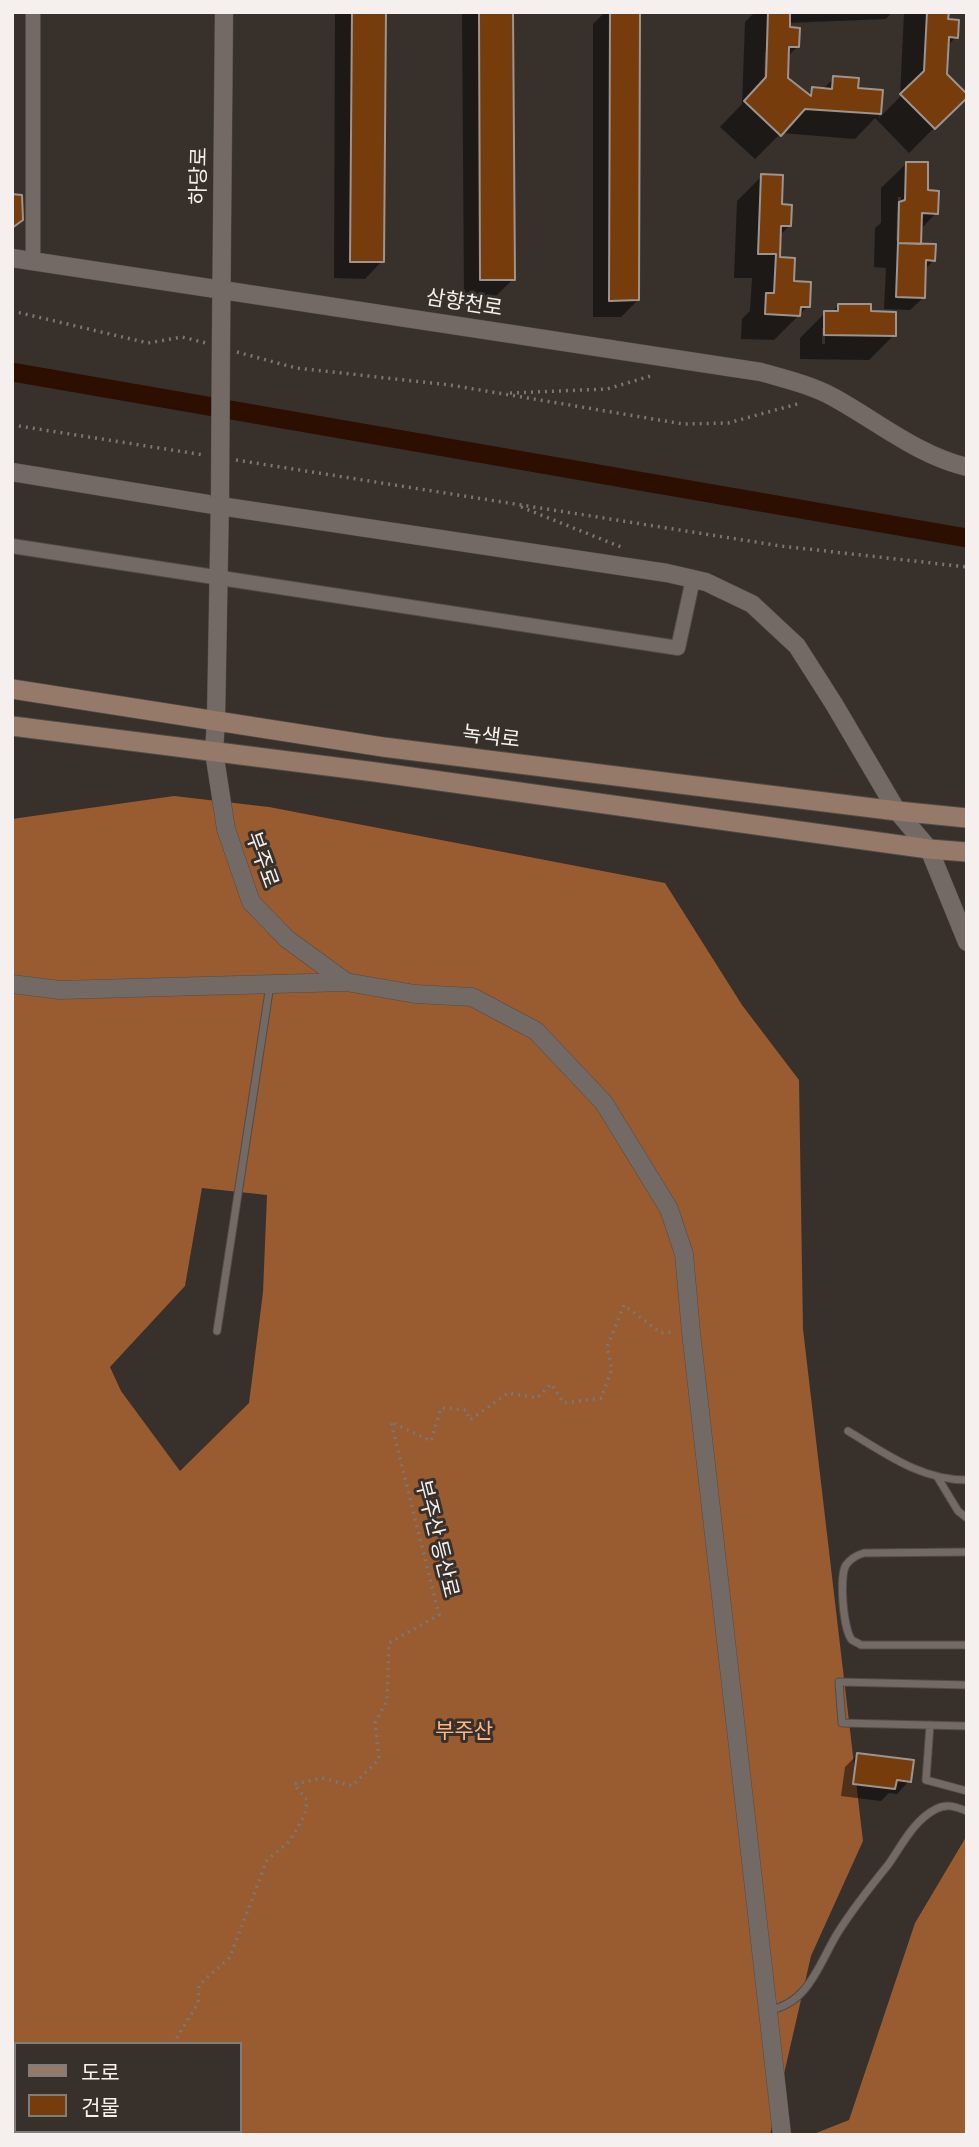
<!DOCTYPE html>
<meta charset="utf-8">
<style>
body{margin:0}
#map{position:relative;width:979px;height:2147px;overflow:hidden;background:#37302b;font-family:Signika,"Noto Sans KR",sans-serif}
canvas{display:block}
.frame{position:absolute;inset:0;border:14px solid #f5f0ed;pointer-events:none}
.legend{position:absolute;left:14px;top:2042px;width:228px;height:91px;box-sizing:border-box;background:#37302b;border:2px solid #837d79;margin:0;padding:9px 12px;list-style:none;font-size:21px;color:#f5f0ed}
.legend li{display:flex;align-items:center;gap:14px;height:35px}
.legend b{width:35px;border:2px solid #837d79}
</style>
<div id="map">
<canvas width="979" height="2147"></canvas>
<div class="frame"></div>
<ul class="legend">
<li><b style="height:9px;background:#967a69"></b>도로</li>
<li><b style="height:19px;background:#773c0b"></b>건물</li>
</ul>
</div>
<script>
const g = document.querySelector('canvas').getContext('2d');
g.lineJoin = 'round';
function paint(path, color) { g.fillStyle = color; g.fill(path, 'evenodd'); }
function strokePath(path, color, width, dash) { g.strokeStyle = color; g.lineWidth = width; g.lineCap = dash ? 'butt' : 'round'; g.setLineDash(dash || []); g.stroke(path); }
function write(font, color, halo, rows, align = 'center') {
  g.font = font + ' Signika,"Noto Sans KR",sans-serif'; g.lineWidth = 6; g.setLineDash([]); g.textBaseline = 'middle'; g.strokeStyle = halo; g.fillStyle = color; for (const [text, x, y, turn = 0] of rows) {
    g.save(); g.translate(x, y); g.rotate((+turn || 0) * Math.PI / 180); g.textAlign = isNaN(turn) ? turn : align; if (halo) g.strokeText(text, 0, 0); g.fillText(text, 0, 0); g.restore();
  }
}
paint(new Path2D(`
 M174,796l95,11 396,76 77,122 57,75 4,249 60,512 -52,115 -41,179h-758v-1316zM202,1188l65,7 -4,97 -14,111 -69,68 -59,-80 -11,-24 75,-81zM16,2044h224v87h-224z
 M966,1837l1,298h-156l38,-15 66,-197z`), '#995b30');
paint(new Path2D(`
 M335,12h49l-2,249 -17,18 -31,-1z
 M465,12h47l1,267 -17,17 -32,1 -2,-282z
 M605,12h33v288l-17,17h-28v-293z
 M755,12h137l-6,7 -98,4 9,24 -10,10 -1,22 21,16 6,-6 9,1 12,-12 22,12 25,1 -2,27 21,-21 4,-84 43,-1 -1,9 10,16 -9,9 -2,29 21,21 -57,57 -34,-35 -20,21 -74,-6 -26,26 -35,-32 22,-23 3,-82zM765,52h4l-1,27h-4z
 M906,164l20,28 10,21 -16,17 -1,15 15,15 -10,10 -1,28 -13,12 -26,-1 2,-41 -12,-1 1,-39 6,-5v-35zM898,197h3l-1,40 -4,4z
 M762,176l27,50 -10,10 -1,23 30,47 -34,34 -33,-1 1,-20 8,-8 2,-33h-18l3,-77z
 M839,305l30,8 25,22 -25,25 -69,-1v-21l25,-25h6zM822,328h3v16h-3z
 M858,1754l51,27 -12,13 -8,-1 -8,8 -40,-5 4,-29z`), '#0007');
strokePath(new Path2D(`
 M12,372l955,166`), '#2d0f00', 19);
const building = new Path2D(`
 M352,12h34l-2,250h-34z
 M479,12h34l2,268h-35z
 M610,12h30l-1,288 -30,1z
 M768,12h22v15l10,1 -1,19h-10l-1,31 23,18 1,-9 20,2 1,-13 26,2 -1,10 25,2 -2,24 -76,-5 -24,27 -37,-35 22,-24z
 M927,12h22l-1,7 11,1 -1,18 -9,-1 -2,37 20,20v4l-32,31 -35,-35 24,-23z
 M906,162h22v28l11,1 -1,23 -16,-1 -1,31 -23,-1 1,-41 6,-2z
 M761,174l22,1 -1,29 10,1 -1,21h-10l-1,31 15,1 -1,23 17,1 -1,25h-9l-1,9 -35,-2 1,-21h8l2,-39h-18z
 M12,194l10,1 1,25 -11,8z
 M898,243l38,1 -1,17 -9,-1 -1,38 -29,-1z
 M838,304h33v7l25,1v24l-72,-1v-24h14z
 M857,1753l57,7 -3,22 -14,-2 -2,9 -42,-5z`);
paint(building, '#773c0b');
strokePath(building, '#9d948f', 2);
const service = new Path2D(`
 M217,1331l53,-346
 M848,1431c38,23 73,49 119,49
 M938,1478l20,33 9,7
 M967,1552l-103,1c-7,2 -13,5 -18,12 -7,11 -3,65 6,75 1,1 8,4 9,5h106
 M967,1685l-128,-3 3,41 125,3
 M930,1725l-4,55 41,11
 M769,2010c39,-6 50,-46 68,-76 15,-24 33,-47 51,-69 14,-20 26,-45 48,-56 11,-6 20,-2 31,2`);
const minor = new Path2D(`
 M33,261v-249
 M12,546l666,102 15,-69`);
const tertiary = new Path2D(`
 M12,258l749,114c24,7 50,13 72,25 44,24 84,58 134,70
 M221,339l3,-327
 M12,472l208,34 447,67 39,9 46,22 45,42 37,58 63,107 32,38 38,93
 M220,497l-4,223 -2,32 12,77 25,73 36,37 59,43
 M12,984l48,6 286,-8 69,12 57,3 64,34 68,72 65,106 15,45 7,78 91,803`);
const secondary = new Path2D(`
 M12,689l371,58 514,64 70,7
 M12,726l363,46 554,77 38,3`);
strokePath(service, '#524c47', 9);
strokePath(minor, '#524c47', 16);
strokePath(tertiary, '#524c47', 19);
strokePath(secondary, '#524c47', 21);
strokePath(new Path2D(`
 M12,311l136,32 34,-6 24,6
 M237,352l59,16 154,17 233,39 45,-1 73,-20
 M510,393l97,-4 47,-14
 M12,425l192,30
 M236,460l545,86 186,21
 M521,507l100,40
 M173,2044l25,-41 1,-18 31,-28 37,-97 23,-19 15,-27 2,-14 -13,-16 28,-6 30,8 27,-27 -4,-36 12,-22 2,-58 50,-28 -48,-193 40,19 10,-33 25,2 4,10 38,-27 29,5 14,-14 13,19 37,-5 11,-29 -5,-22 17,-42 37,28 14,-1
 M129,2135l3,-4`), '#7c7672', 3.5, [2, 5]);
strokePath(service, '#736a65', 7);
strokePath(minor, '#736a65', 14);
strokePath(tertiary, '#736a65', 18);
strokePath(secondary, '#967a69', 19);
const tertiaryBridge = new Path2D(`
 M220,497l1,-158`);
strokePath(tertiaryBridge, '#524c47', 19, []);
strokePath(tertiaryBridge, '#736a65', 18);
write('21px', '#f5f0ed', '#37302b', [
 ["하당로",200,176,-89],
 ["삼향천로",464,304,9],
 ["녹색로",491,738,7],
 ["부주로",261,860,70],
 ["부주산 등산로",436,1539,76]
]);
write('21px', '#feb687', '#37302b', [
 ["부주산",464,1732]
]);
</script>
